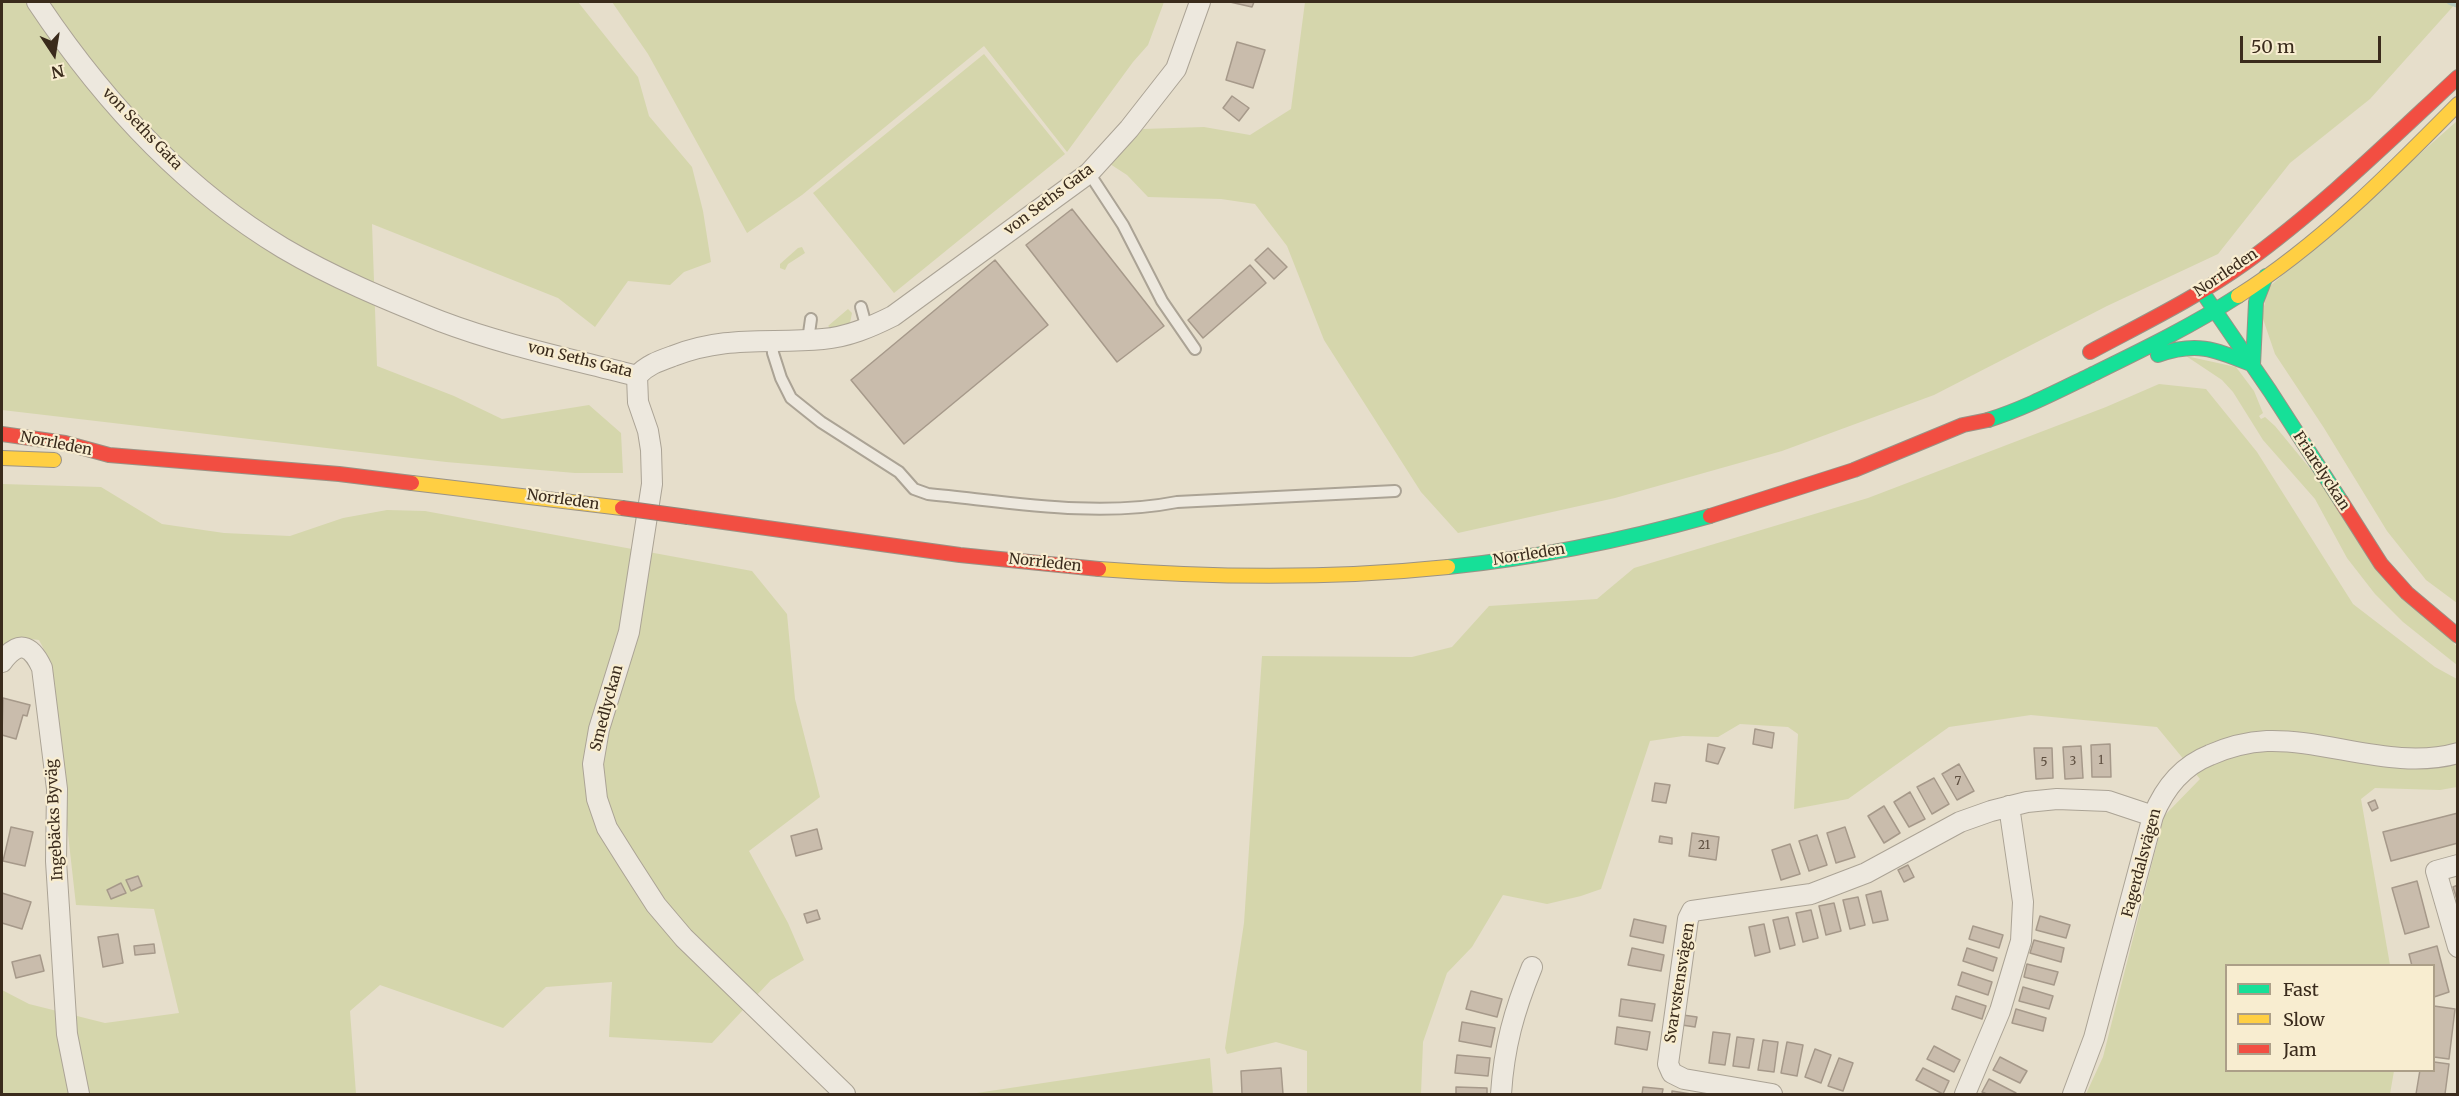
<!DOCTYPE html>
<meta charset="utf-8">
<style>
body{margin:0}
#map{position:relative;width:2459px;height:1096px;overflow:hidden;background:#e6decb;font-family:Merriweather,serif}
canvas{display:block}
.frame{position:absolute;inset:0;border:3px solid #3a2b1c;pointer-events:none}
.legend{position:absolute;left:2225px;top:964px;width:210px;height:108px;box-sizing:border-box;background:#f8edd0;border:2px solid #ac9f88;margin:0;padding:8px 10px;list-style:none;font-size:18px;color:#3a2b1c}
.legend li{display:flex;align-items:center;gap:12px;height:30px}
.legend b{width:30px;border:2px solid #ac9f88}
.north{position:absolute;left:24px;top:24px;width:60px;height:60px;-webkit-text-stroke:4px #f8edd0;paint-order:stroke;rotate:168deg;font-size:16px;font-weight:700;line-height:24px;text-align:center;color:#3a2b1c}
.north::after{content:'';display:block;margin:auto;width:21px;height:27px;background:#3a2b1c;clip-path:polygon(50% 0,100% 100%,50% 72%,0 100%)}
.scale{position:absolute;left:2240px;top:36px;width:141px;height:27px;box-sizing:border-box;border:3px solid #3a2b1c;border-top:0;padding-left:8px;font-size:18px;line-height:21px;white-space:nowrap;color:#3a2b1c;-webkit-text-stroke:4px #f8edd0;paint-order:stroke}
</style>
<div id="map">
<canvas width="2459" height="1096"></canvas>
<div class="frame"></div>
<ul class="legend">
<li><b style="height:8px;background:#16e098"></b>Fast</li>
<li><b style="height:8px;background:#ffcf43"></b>Slow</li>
<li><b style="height:8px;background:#f24e42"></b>Jam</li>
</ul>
<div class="north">N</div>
<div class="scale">50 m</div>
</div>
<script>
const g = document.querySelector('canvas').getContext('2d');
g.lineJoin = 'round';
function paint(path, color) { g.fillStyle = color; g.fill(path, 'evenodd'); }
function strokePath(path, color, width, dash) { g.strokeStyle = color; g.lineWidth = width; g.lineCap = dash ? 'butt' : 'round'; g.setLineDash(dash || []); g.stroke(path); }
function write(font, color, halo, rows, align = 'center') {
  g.font = font + ' Merriweather,serif'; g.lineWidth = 4.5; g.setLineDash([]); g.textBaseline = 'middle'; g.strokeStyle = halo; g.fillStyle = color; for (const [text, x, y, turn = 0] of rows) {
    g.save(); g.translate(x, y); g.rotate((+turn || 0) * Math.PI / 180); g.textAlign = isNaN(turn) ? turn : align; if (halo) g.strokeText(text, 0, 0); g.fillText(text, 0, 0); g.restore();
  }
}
paint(new Path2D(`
 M2,2h576l60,75 11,39 43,51 11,44 8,51 -27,10 -14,13 -42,-4 -33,46 -37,-29 -186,-74 5,142 77,30 48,23 87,-14 32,28 2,40h-48l-129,-11 -444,-52z
 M612,2h552l-16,43 -15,17 -66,90 -83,-106 -182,149 -55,38 -99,-179z
 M1305,2h1152l-87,97 -80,64 -72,91 -111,52 -173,89 -152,56 -167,47 -157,35 -37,-41 -97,-152 -37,-94 -32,-42 -34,-5 -73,-2 -21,-22 -17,-11 33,-35 61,-2 46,8 41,-26z
 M984,54l81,100 -171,139 -81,-100z
 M2457,121v482l-31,-23 -39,-49 -63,-103 -49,-74 -13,-38 6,-28z
 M798,248l4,-1 3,6 -17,11 -3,6 -5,-2v-4z
 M848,309l4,4 -2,10 -18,6 -4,-3z
 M2186,356l50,11 18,24 9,22 -4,3 2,3 4,-2 10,9 182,221v18l-54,-43 -28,-28 -28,-36 -32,-59 -52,-59 -30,-48 -11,-12z
 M2159,384l47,5 51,63 96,152 82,63 22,12v108l-17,3 -65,-2 -14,11 29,166 -164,1v104l168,1 -4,23h-304l17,-37 61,-241 36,-37 -43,-52 -126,-12 -82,12 -101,72 -54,10 4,-75 -10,-7 -48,-3 -22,13 -35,-1 -33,5 -49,148 -20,7 -34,8 -44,-9 -31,52 -25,26 -24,69 -2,52h-114v-43l-31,-9 -49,12 -2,-6 19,-125 18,-267 150,1 40,-10 37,-41 108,-7 37,-31 234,-70 238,-91z
 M2,484l99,3 61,37 62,9 66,3 53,-18 44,-8 38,1 327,60 35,43 8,85 25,98 -71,54 39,72 16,37 -33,20 -59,63 -103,-6 3,-55 -66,5 -43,41 -123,-43 -30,26 6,83h-354v-104l27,14 76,19 74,-10 -25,-104 -78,-4 -28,-248 -9,-17c-14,-2 -26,-2 -37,8z
 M1210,1058l3,36h-243z`), '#d5d6ac');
strokePath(new Path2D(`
 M2450,2l8,3`), '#b7cbbf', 6);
const building = new Path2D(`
 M1230,2h24l-2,5z
 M1237,42l28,8 -12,38 -27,-8z
 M1232,96l17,12 -10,13 -16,-13z
 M1072,209l92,117 -47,36 -91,-117z
 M1268,248l19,19 -13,12 -19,-19z
 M995,260l53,65 -144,119 -53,-64z
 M1250,265l16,18 -63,55 -15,-18z
 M3,698l27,7 -3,11 -4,-1 -7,24 -14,-4z
 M1755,729l19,4 -2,15 -19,-4z
 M1708,744l17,4 -7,16 -12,-3z
 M2110,744l1,33h-19l-1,-32z
 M2081,746l2,32 -18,1 -2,-32z
 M2034,748h18l1,30 -17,1z
 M1959,764l15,27 -17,9 -15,-26z
 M1934,778l15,26 -17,10 -15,-27z
 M1655,783l15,2 -4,18 -14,-2z
 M1910,792l15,27 -16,8 -15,-25z
 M2375,800l3,8 -6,3 -4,-8z
 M1884,806l16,27 -16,10 -16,-27z
 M2458,813v30l-67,18 -8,-29z
 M11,827l22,5 -8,34 -22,-5z
 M1845,827l10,30 -19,6 -9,-30z
 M817,829l5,20 -26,7 -5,-20z
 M1692,833l27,4 -3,23 -27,-4z
 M1817,835l10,30 -18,6 -10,-30z
 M1660,836l12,2v6l-13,-2z
 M1790,844l10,30 -19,6 -9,-30z
 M1908,865l6,12 -10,5 -6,-12z
 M138,876l4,10 -11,5 -5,-11z
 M2417,881l12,46 -24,7 -13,-46z
 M121,883l5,10 -15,6 -4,-9z
 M2458,885v18l-5,-16z
 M1881,891l7,29 -15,3 -7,-28z
 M2,893l29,9 -9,27 -20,-6z
 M1858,897l7,28 -15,4 -7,-29z
 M1834,903l7,28 -15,4 -7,-29z
 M817,910l3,9 -13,4 -3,-9z
 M1811,910l7,28 -15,4 -7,-29z
 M2040,916l30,9 -4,13 -30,-8z
 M1788,917l7,28 -15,4 -7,-29z
 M1634,919l32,7 -3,17 -33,-7z
 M1764,924l6,28 -15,4 -6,-29z
 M1973,926l30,9 -4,13 -30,-9z
 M118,934l5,29 -20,4 -5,-30z
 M2034,940l30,8 -3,14 -31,-9z
 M154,944l1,9 -20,2 -1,-9z
 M2437,946l12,46 -15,5v-31h-22l-3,-12z
 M1632,948l32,7 -3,16 -33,-6z
 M1967,948l30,10 -4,13 -30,-10z
 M40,955l4,16 -28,7 -4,-16z
 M2027,964l31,8 -4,13 -30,-8z
 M1962,972l30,10 -4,13 -30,-10z
 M2023,987l30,9 -4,13 -30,-8z
 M1471,991l31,8 -5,18 -31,-8z
 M1956,996l30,10 -4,13 -30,-10z
 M1621,999l34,5 -3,17 -33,-5z
 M2434,1006l21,3 -6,50 -15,-2z
 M2016,1009l30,9 -3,13 -31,-8z
 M1683,1015l14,2 -2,10 -13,-2z
 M1462,1022l33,6 -4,19 -32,-6z
 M1617,1027l33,5 -3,18 -32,-6z
 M1713,1032l17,2 -5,31 -16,-2z
 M1737,1037l17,2 -5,29 -16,-2z
 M1763,1040l15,2 -4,30 -16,-2z
 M1787,1042l16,3 -6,31 -16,-3z
 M1934,1046l26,14 -6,12 -27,-13z
 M1815,1049l16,6 -10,28 -16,-6z
 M1457,1055l33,3 -2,18 -33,-3z
 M2000,1057l27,14 -7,12 -27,-13z
 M1839,1058l14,5 -10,28 -15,-5z
 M2434,1062l15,2 -4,30h-29l4,-24h14z
 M1281,1068l2,26h-41l-1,-23z
 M1923,1068l26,13 -6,13 -27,-14z
 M1989,1079l27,14 -1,1h-28l-5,-2z
 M1456,1087l31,1v6h-31z
 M1643,1087l20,2 -1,5h-20z
 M1672,1091l19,3h-19z`);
paint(building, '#c9bcac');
strokePath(building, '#a6998a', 1.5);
const lane = new Path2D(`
 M1089,173l34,52 39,76 33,48
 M861,307l6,22
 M772,340l1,13 8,25 10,20 30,24 78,50 15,17 14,5c82,8 168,24 249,8l218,-11
 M808,340l3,-21`);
const street = new Path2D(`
 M37,2c64,96 146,186 246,246 49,29 104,52 157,73 63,24 131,38 197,55
 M637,376l1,26 10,29 3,19 1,34 -23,148 -30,97 -6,35 4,35 10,29 22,35 27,42 28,33 161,156
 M637,376c10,-11 22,-15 36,-20 53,-21 96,-12 150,-17 25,-2 48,-12 70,-23l196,-143 40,-44 47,-60 24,-67
 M2,662c16,-22 29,-18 40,6l15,121 -1,72 11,173 12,60
 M2458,865l-22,6 22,76
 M1501,1094c3,-47 13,-83 31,-127
 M1772,1094l-88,-15 -12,-6 -4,-9 20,-145 4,-8 119,-17 55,-21 94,-51 31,-11 36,-9 30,-3 51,2 45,15
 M1965,1094l35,-83 21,-70 2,-39 -14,-96
 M2073,1094l21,-56 59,-222c11,-27 29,-50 57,-61 18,-8 38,-13 57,-14 61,-2 129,30 191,12`);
const fast = new Path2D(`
 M2203,293l67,98 71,110
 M2158,355c40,-14 58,-5 95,10l3,-63 10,-26
 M1988,420c35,-11 68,-28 101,-44 51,-25 101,-49 149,-80
 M1448,567c89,-9 176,-27 262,-51`);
const slow = new Path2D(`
 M2238,296c82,-52 152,-123 220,-192
 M2,458l52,2
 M412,483l210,25
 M1099,569c116,9 233,10 349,-2`);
const jam = new Path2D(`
 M2090,352c52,-28 106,-54 155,-89 76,-55 144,-122 213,-186
 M2,434l63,9 44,12 230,19 73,9
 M2341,501l40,63 26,29 51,43
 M1710,516l144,-46 109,-45 25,-5
 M688,517l272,38 139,14`);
strokePath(lane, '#aba395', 14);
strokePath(street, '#aba395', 22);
strokePath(fast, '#9a9285', 16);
strokePath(slow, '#9a9285', 16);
strokePath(jam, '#9a9285', 16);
strokePath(lane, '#ede8de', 10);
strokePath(street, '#ede8de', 20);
strokePath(fast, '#16e098', 14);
strokePath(slow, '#ffcf43', 14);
strokePath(jam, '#f24e42', 14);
const jamBridge = new Path2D(`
 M622,508l66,9`);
strokePath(jamBridge, '#90887b', 16, []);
strokePath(jamBridge, '#f24e42', 14);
write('12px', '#5e4f40', null, [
 ["1",2101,761],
 ["3",2073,762],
 ["5",2044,763],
 ["7",1958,782],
 ["21",1704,846]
]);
write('15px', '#3a2b1c', '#f8edd0', [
 ["von Seths Gata",142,129,46],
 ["von Seths Gata",1049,200,-37],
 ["Norrleden",2226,273,-34],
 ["von Seths Gata",580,360,14],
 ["Norrleden",56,444,11],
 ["Friarelyckan",2321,471,57],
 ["Norrleden",563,500,8],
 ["Norrleden",1529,555,-9],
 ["Norrleden",1045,563,6],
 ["Smedlyckan",607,708,-75],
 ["Ingebäcks Byväg",55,820,-93],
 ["Fagerdalsvägen",2142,863,-75],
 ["Svarvstensvägen",1680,983,-81]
]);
</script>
